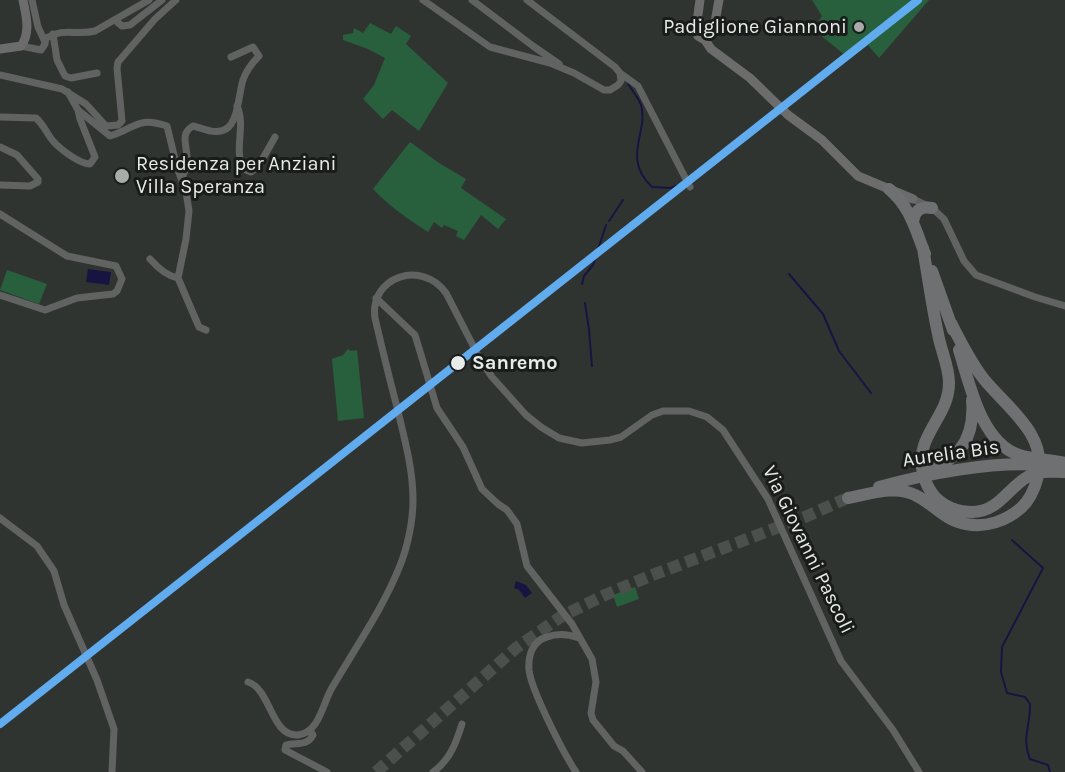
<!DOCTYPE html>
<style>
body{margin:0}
canvas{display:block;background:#303431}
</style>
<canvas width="1065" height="772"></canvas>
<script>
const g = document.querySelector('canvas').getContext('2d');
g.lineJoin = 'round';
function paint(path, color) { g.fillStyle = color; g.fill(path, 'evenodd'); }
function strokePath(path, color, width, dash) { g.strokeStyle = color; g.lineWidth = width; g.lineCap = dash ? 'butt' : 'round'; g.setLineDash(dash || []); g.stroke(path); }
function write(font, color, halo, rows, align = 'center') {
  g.font = font + ' Karla,sans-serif'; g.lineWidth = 6; g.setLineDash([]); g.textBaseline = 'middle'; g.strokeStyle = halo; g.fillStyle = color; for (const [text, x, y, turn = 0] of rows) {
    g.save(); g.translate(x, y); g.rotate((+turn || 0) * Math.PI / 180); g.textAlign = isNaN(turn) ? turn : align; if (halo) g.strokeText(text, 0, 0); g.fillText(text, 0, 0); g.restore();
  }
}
paint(new Path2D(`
 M812,0h117l-50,58 -11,-13 -18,14 -30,-24 -5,-8 7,-11z
 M370,23l21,11 5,-8 15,10 -5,8 42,39 -29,48 -27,-21 -9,9 -20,-20 11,-14 11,-27 -17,-9 -25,-9v-5l10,-2 1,-5 9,5z
 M410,142l29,21 27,16 -5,9 45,31 -8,10 -17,-14 -17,25 -8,-4 2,-5 -14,-6 -2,3 -8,-6 -6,10c-20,-13 -39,-26 -55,-43z
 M7,270l40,14 -8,20 -39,-14z
 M348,349l3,2 6,-1 7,68 -26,3 -6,-62 11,-4z
 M635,587l4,12 -22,8 -4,-12z`), '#285f3d');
paint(new Path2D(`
 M88,269l23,3 -2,13 -23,-3z
 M516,581l10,4 6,8 -7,5 -6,-8 -5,-2z`), '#171441');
strokePath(new Path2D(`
 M628,84c4,6 10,13 13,21 8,27 -20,53 11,82l18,1 12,-4
 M609,221l14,-21
 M789,274l34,40 16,37 32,42
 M582,284l2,-8 9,-11 13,-40
 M585,303l4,27 3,36
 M1012,540l31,28 -41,79 -1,25 6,21 18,4 5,7c1,21 -9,33 0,55l18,6 2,7`), '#171441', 2);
strokePath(new Path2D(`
 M376,772l140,-124 46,-32 43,-21 45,-19 155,-59 40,-18`), '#4b504c', 12, [12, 6]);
strokePath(new Path2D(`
 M32,0l6,27 7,15
 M423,0l67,47 60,16 24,10 30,17h6l8,-5 3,-4 -1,-8 -5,-6 -88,-67
 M472,0l61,46 26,18
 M115,20l7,6 8,-1 32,-25
 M53,34l4,26 8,16 6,2 26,-5
 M21,46l20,4 4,-6 1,-6c19,-11 30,-2 49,-7l54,-31
 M620,73l18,13 52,101
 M0,75l62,14 24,15 20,22 12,-1 4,-4 -5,-53 1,-6 37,-43 21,-19
 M68,92l10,18 32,26c26,-8 27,-20 57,-10l10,41 9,25 3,19 -3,28 -8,39c-11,-2 -21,-11 -28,-19
 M237,106c10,22 -6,48 9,64l5,2 7,-5 17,-30
 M0,117l36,1c8,7 11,16 17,23 8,9 27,23 37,23l5,-7 -15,-38 -2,-9
 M0,147l17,8 21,24v3l-8,4 -30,-1
 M182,178c2,-4 4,-10 5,-15 2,-14 -9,-29 6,-37 11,3 23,9 33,3 12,-6 13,-37 17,-49 3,-9 9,-17 16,-24l-6,-9 -22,10
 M913,199l19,9 12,11 20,42 12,14 59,22 30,9
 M0,214l67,42 49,10 6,13 -5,12 -4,3 -36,4 -32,12 -45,-15
 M178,278l21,49 7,3
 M376,298l39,37 22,73 26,39 19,42 16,15 9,6 10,14 10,42 45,58 20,35 4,23 -5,31 2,7 21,26 9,5 19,21
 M0,518l37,28 17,25 10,34 33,75 17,49 -2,43
 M248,682c23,7 23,55 50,53 22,-2 25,-34 35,-49 24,-41 51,-79 68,-123 7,-18 12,-43 12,-63 0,-32 -9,-63 -16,-93 -8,-30 -15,-59 -22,-89 -6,-41 47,-59 71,-25l34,66 12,18 34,38 15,12 18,11 23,5 28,-3 11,-3 31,-22 11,-4h26l18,6 16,13 45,69 73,162 52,69 26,42
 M310,730l3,5c-6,12 -17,7 -27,10l-1,5 42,22
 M433,772c17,-12 23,-29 29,-48
 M576,772c-12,-18 -45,-82 -47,-102 -1,-14 3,-29 18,-33 11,-4 21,-3 32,1`), '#616262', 7);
strokePath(new Path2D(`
 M700,0l-4,29 2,7 7,4
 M705,40l6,9 39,29 38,37 34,25 36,36 55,23
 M705,40l8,-7 6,-33
 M0,49l21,-3c10,-13 5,-31 2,-46`), '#6c6c6d', 9);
strokePath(new Path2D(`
 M889,189c21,17 27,42 36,65
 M913,223c1,-12 7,-17 19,-15
 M923,248c5,29 9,58 15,86 3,17 11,32 11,49 0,35 -35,52 -26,90 2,9 6,17 12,24 10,10 24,15 38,15 27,-1 35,-25 56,-36 12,-6 23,-4 36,-4
 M932,271l21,59
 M959,350c11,35 22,92 60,105 15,5 31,4 46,8
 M925,470c36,-9 50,-34 47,-70
 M879,487c47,-13 113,-26 161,-22
 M848,498c21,-4 48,-13 67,-3 19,9 30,26 51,29 20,4 40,-3 55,-16 10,-9 14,-20 17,-32 10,-42 -32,-69 -55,-98 -13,-17 -23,-37 -32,-55`), '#6f7072', 12);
strokePath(new Path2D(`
 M0,724l918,-724`), '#60acee', 8);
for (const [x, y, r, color] of [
 [859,27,6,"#a7aca8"],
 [122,176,8,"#a7aca8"],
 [458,363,8,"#e7ece8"]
]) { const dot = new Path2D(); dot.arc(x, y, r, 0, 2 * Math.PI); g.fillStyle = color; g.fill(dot); strokePath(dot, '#191c1a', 2); }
write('20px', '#e7ece8', '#191c1a', [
 ["Padiglione Giannoni",847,27],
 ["Residenza per Anziani",136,164,"left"],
 ["Villa Speranza",136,187,"left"]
], 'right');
write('bold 20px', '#e7ece8', '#191c1a', [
 ["Sanremo",472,363]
], 'left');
write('20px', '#e7ece8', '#191c1a', [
 ["Aurelia Bis",951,454,-8],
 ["Via Giovanni Pascoli",808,550,64]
]);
</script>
